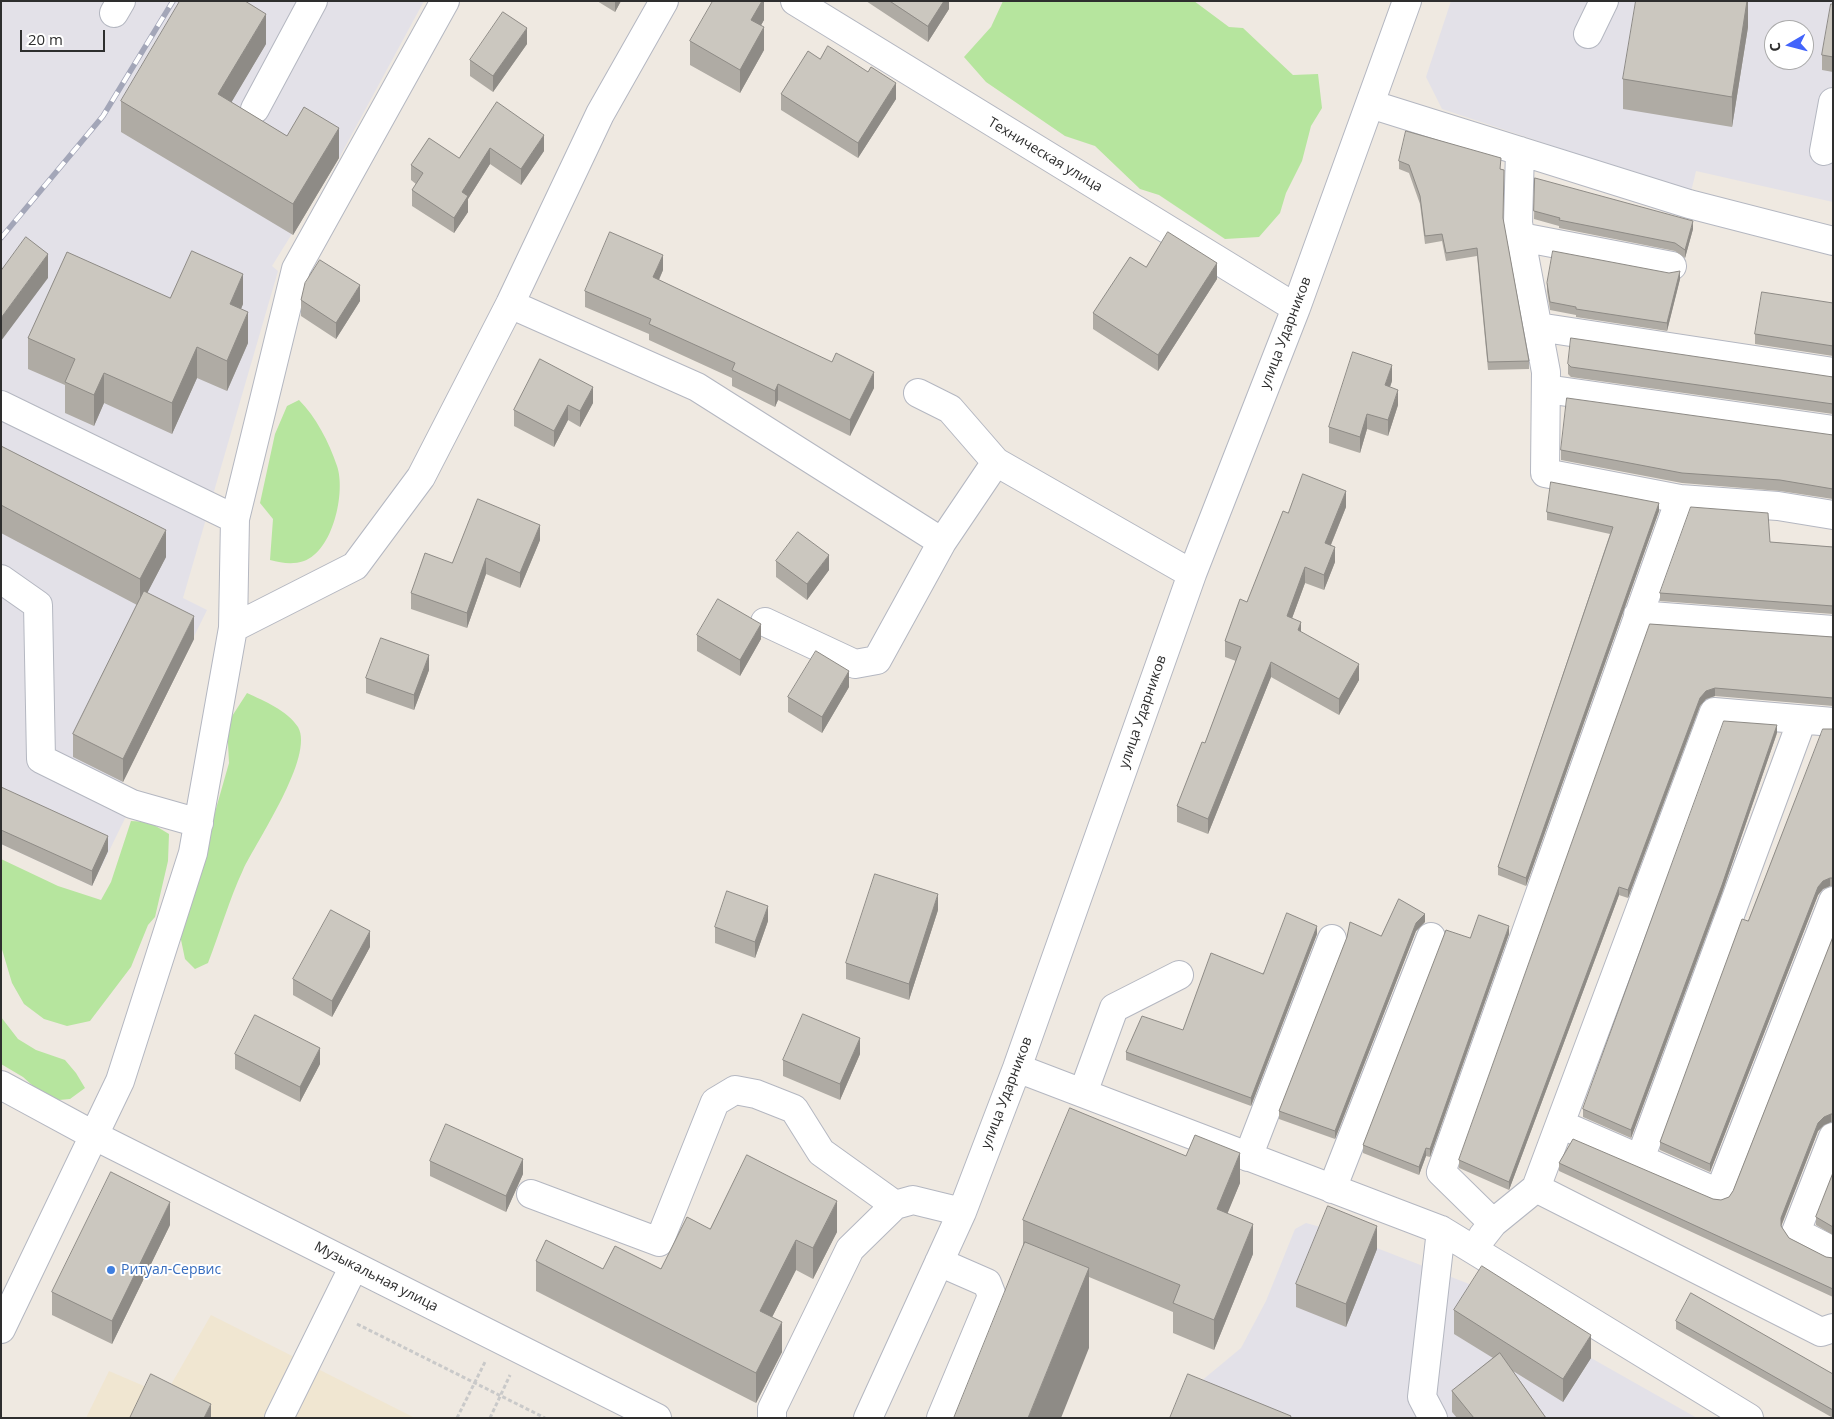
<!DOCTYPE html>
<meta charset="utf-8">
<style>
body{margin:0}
#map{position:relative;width:1834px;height:1419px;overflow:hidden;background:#efe9e1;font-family:"Open Sans",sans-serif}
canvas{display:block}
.frame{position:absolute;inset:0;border:2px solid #2e2e2e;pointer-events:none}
.north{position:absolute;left:1764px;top:20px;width:50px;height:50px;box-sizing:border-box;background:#fff;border:1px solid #ababab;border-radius:50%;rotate:262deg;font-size:14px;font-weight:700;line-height:20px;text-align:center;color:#2e2e2e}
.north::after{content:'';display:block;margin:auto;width:18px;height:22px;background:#4264fb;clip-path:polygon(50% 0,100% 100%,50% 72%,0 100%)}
.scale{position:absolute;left:20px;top:30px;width:85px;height:22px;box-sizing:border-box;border:2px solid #2e2e2e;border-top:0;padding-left:6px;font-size:15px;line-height:18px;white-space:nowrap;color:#2e2e2e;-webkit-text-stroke:4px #fff;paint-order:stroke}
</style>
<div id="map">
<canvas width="1834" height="1419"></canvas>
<div class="frame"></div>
<div class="north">С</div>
<div class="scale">20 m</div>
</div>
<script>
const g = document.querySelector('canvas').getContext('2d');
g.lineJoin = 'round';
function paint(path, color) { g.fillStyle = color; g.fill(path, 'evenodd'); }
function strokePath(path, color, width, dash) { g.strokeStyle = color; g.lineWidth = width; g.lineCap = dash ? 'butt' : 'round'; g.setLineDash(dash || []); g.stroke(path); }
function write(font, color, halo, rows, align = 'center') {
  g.font = font + ' "Open Sans",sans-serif'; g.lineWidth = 4; g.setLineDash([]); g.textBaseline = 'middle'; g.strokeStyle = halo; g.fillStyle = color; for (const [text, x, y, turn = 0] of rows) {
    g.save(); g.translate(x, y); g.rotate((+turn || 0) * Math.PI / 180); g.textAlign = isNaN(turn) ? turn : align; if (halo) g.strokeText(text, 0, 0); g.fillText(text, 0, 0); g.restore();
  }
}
paint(new Path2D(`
 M1,1h423l-85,157 -67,108 6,5 -95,327 24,12 -86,175 11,19 -40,82 -91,-42z
 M1451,1h382v201l-137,-31 -5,21 -249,-83 -16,-32zM1774,30h30v30h-30z
 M1306,1223l22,6 154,60 109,69 106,60h-520l11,-26 53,-44 25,-47 29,-72z`), '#e3e1e8');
paint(new Path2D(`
 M211,1315l204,103h-329l23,-47 56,24z`), '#f0e6d1');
paint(new Path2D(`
 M1003,1h191l35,26 14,1 50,47 25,-1 4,34 -11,18 -9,35 -16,32 -6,20 -21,24 -34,2 -66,-44 -19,-6 -45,-43 -30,-10 -79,-54 -22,-25 27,-30z
 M299,400c17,17 30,42 38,66 9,26 -4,85 -33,95 -12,4 -22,2 -34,-1l3,-41 -13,-16 15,-69 12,-28z
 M247,693c17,8 40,17 51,34 17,29 -42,115 -55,143 -14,30 -23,62 -35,93l-13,6 -10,-10 -5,-24 49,-172 -2,-39z
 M131,821l18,1 20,12 -1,27 -13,56 -7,8 -17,42 -41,54 -23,5 -23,-7 -20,-15 -12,-21 -11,-37v-87l57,27 43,14 10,-18z
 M1,1017l17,22 18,11 29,10 11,13 9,15 -15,11 -11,1 -16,-5 -20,-18 -22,-13z`), '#b6e59e');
const minor = new Path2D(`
 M795,1l501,307
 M114,13l7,-12
 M1588,34l16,-33
 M1370,104l319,100 144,37
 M255,109l58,-108
 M1824,151l9,-49
 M1521,237l151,29
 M510,304l187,83 245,155 54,-80 196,112
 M1538,327l295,45
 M1546,389l287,41
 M918,393l32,16 46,53
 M1,405l234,114
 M1680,499l98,7 55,9
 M1,579l37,26 3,154 91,45 67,19
 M1638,615l195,15
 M765,622l90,42 22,-4 65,-118
 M233,628l122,-62 66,-89 89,-173 90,-190 64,-113
 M1017,1068l424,162 308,188
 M1,1085l94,51 562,282
 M1083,1093l31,-85 65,-33
 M1560,1124l159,69 114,-292
 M1833,1137l-37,95 37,19
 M1248,1157l84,-218
 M1640,1159l162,-439
 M1536,1188l285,144 12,-4
 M1332,1189l99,-252
 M531,1194l128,48 56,-140 20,-12 21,4 38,15 27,43 74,53
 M1493,1223l-52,-51 239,-673 -135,-26 1,-101 -28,-149 2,-72
 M1482,1237l11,-14 43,-35 178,-476 119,10
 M939,1262l48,21 5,13 -51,122
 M1,1329l119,-248 73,-228 40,-225 2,-109 61,-250 149,-268
 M279,1418l75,-152
 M772,1418v-9l78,-160 45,-44 18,-5 49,12
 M868,1418l94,-206 55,-144 175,-494 104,-266 111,-307
 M1433,1418l-11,-21 19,-167`);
strokePath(minor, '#b4b7c1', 30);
strokePath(new Path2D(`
 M357,1324l188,94
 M457,1418l28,-56
 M490,1418l20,-43`), '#c9c9c9', 3, [4, 2.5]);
strokePath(minor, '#fff', 28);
const rail = new Path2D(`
 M1,238l102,-122 70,-115`);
strokePath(rail, '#a3a6b8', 5.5);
strokePath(rail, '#fff', 4, [11]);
paint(new Path2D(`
 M597,1h24l-6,11z
 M764,1v19l-3,5 3,25 -24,43 -50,-28v-24z
 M866,1h83v8l-21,33z
 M1748,1v26l-16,100 -109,-18v-30z
 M1833,4v68l-11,-2v-15z
 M266,44l-35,58 56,34 52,22 -46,77 -172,-103v-31z
 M527,44l-34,48 -23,-16v-16z
 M820,59l76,40 -38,59 -77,-48v-16z
 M497,102l47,49 -23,34 -31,-21 -22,35v13l-14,21 -42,-27v-16l4,-6 -5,-4v-15l48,-7z
 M1399,161l102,8 2,50 26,142v8l-41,1 -11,-114 -31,5 -4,-20 -17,3 -5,-40 -11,-31 -10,-4z
 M1535,178l158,51 -8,29 -10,-7 -116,-23v-2l-25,-7z
 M1146,267l71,12 -59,92 -65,-42v-16z
 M663,270l-4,10 215,108 -24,48 -72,-36 -3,7 -43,-21v-8l-83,-38v-6l-64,-27v-16z
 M1680,279l-13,52 -91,-14v-2l-26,-5 -3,-19v-8z
 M170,298l73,6 -2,5 7,34 -21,48 -30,-13 -25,56 -68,-31 -10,23 -29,-13v-28l-37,-16v-31z
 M301,300l59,1 -24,38 -35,-23z
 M1833,303v53l-78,-12v-10z
 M540,359l53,44 -13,24 -12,-7 -14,27 -40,-21v-16z
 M1568,364l265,13v37l-262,-37 -3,-3z
 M1392,381l-2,6 8,18 -10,31 -21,-7 -7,24 -31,-10v-16z
 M1831,435h2v64l-53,-8 -98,-8 -121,-23v-10z
 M1,446l165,111 -19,36 47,46 -71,143 -50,-25v-23l64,-129 -136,-72z
 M1346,507l-15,38 4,17 -11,28 -19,-7 -13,35 9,14 58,48 -20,35 -68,-38 -63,157 -31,-12v-16l28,-63 31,-82 -11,-4v-16l22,-39 41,-89z
 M1659,511l-133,375 -28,-11v-8l112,-333 -63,-14v-8z
 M540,540l-20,48 -34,-14 -19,54 -56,-19v-16l41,-30z
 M1770,542l63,5v67l-173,-13v-8z
 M776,561l53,9 -22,30 -31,-23z
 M1650,624l183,13v69l-118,-10 -9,3 -6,7 -72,192 -9,-3 -110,295 -50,-22v-8z
 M697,635l64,4 -21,37 -43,-25z
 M429,670l-15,40 -48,-17v-15z
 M849,687l-27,46 -34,-21v-15z
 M1833,729v157h-3l-7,3 -5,6 -108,277 -50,-22v-8l88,-221z
 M1777,733l-55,160 -91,245 -48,-21v-8z
 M1,787l107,64 -16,35 -91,-42z
 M938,910l-29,90 -63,-21v-16z
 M768,921l-13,37 -40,-15v-16z
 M1425,922l-9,9 -81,208 -56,-20v-8l102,-175z
 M1317,934l-66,172 -125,-46v-8l57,-22z
 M1509,934l-79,223 -4,-1 -7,19 -56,-22v-8l107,-207z
 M1833,937v185h-2l-7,3 -6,6 -37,96 8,11 37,19 7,1v39l-274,-126v-8l154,36 8,1 8,-3 4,-6z
 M370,947l-38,70 -39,-22v-16z
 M235,1054l85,10 -20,38 -65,-33z
 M860,1054l-20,46 -57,-24v-16z
 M430,1161l93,13 -17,38 -76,-36z
 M1833,1173v62l-17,-10v-8z
 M1240,1183l-13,30 26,41 -39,96 -41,-17v-21l-84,-35v71l-66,-102v-26z
 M170,1225l-58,119 -60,-29v-23z
 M710,1229l127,3 -24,47 -17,-9 -24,47 10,35 -26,51 -220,-112v-30l67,8h58z
 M1377,1249l-31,78 -50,-20v-23z
 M1454,1310l137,48 -28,44 -50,-31 33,47h-89l-5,-6v-21l41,-33 -39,-24z
 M1676,1321l157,53v44l-157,-89z`), '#afaba4');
paint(new Path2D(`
 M615,1h6l-6,11z
 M762,1h2v19l-13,23v-23z
 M944,1h5v8l-21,33v-16z
 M1747,1h1v26l-16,100v-30z
 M266,14v30l-48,81v-31z
 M764,27v23l-24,43v-23z
 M527,28v16l-34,48v-16z
 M896,83v16l-38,59v-15z
 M339,128v30l-46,77v-31z
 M544,135v16l-23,34v-16z
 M490,148v16l-22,35v13l-14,21v-15l8,-26z
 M1693,221v8l-8,29v-8z
 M48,254v24l-47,63v-23z
 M663,255v15l-10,23v-16z
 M1217,263v16l-59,92v-16z
 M1680,271v8l-13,52v-8z
 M243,274v30l-13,31v-31z
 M360,285v16l-24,38v-16z
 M248,312v31l-21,48v-30z
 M197,347v31l-25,56v-31z
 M1392,365v16l-7,20v-16z
 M874,372v16l-24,48v-16z
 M104,373v30l-10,23v-31z
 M778,384v16l-3,7v-16z
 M593,387v16l-13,24v-16z
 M1398,390v15l-10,31v-16z
 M568,405v15l-14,27v-16z
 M1367,414v15l-7,24v-16z
 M1346,491v16l-21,52v-16z
 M1659,503v8l-133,375v-8z
 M540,525v15l-20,48v-15z
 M166,530v27l-26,50v-28z
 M1335,547v15l-11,28v-15z
 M829,555v15l-22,30v-16z
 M486,558v16l-19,54v-15z
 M1305,567v16l-18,49v-16z
 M194,616v23l-71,143v-23z
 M1301,622v15l-3,-7z
 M761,624v15l-21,37v-16z
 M429,655v15l-15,40v-15z
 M1271,662v15l-63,157v-15z
 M1359,664v16l-20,35v-16z
 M849,671v16l-27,46v-16z
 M1715,688v8l-9,3 -6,7 -72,192v-8l72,-192 6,-7z
 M1777,725v8l-55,160 -91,245v-8z
 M108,836v15l-16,35v-15z
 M1830,878v8l-7,3 -5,6 -108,277v-8l108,-277 5,-6z
 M1619,887v8l-110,295v-8z
 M938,894v16l-29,90v-16z
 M768,906v15l-13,37v-16z
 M1425,914v8l-9,9 -81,208v-8l81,-208z
 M1317,926v8l-66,172v-8z
 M1509,926v8l-79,223v-8z
 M370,931v16l-38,70v-16z
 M860,1038v16l-20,46v-16z
 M320,1048v16l-20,38v-15z
 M1831,1114v8l-7,3 -6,6 -37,95v8v-16l37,-95 6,-6z
 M1426,1148v8l-7,19v-8z
 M1240,1153v30l-23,56v-30z
 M523,1159v15l-17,38v-16z
 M837,1201v31l-24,47v-31z
 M170,1202v23l-58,119v-23z
 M1253,1224v30l-39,96v-30z
 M1377,1226v23l-31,78v-23z
 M796,1240v30l-36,71v-30z
 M1089,1268v80l-28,70h-33z
 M782,1322v30l-26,51v-30z
 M1591,1335v23l-28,44v-23z
 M211,1404v14h-7z`), '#8e8b86');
const building = new Path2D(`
 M180,1h65l21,13 -48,80 69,42 17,-29 35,21 -46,76 -172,-103z
 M713,1h49l-11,19 13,7 -24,43 -50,-29z
 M890,1h54l-16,25z
 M1636,1h111l-15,96 -109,-18z
 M1831,4h2v53l-11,-2z
 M503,12l24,16 -34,48 -23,-16z
 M828,46l40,26 3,-5 25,16 -38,60 -77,-49 27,-43 12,8z
 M497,102l47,33 -23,34 -31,-21 -28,44 6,4 -14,22 -42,-28 11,-17 -12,-8 18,-27 30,20z
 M1406,131l95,27 -1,11 4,1 -1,48 26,143 -41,1 -11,-114 -31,5 -4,-19 -17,2 -5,-40 -11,-31 -10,-4z
 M1535,178l158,43 -8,29 -10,-7 -116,-23 1,-2 -26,-7z
 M610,232l53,23 -10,22 179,85 4,-9 38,19 -24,48 -72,-36 -3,7 -43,-21 3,-7 -86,-39 2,-5 -66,-28z
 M1168,232l49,31 -59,92 -65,-42 37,-56 16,10z
 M26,237l22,17 -47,64v-47z
 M192,251l51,23 -13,30 18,8 -21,49 -30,-14 -25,56 -68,-30 -10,22 -29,-13 10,-23 -47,-21 39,-86 103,46z
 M1553,251l116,22 11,-2 -13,52 -91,-14v-2l-26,-5 -3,-19z
 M320,260l40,25 -24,38 -35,-23 4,-17z
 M1762,292l71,11v43l-78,-12z
 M1571,338l262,39v27l-262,-37 -3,-3z
 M1353,352l39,13 -7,20 13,5 -10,30 -21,-6 -7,23 -31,-10z
 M540,359l53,28 -13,24 -12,-6 -14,26 -40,-21z
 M1567,398l266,37v54l-53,-9 -98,-7 -121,-23z
 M1,446l165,84 -26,49 -139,-74z
 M1303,474l43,17 -21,52 10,4 -11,28 -19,-8 -18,49 14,6 -3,8 61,34 -20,35 -68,-37 -63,157 -31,-13 25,-64 3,1 36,-96 -16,-6 15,-42 7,3 36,-91 5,2z
 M1551,482l108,21 -133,375 -28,-11 115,-340 -66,-15z
 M478,499l62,26 -20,48 -34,-15 -19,55 -56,-20 14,-40 27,10z
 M1691,507l77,6 2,29 63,5v59l-173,-13z
 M798,532l31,23 -22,29 -31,-23z
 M144,591l50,25 -71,143 -50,-25z
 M718,599l43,25 -21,36 -43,-25z
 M1650,624l183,13v61l-118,-10 -9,3 -6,7 -72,192 -9,-3 -110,295 -50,-22z
 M381,638l48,17 -15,40 -48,-17z
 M816,651l33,20 -27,46 -34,-20z
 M1724,721l53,4 -55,160 -91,245 -48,-21z
 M1823,729h10v149h-3l-7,3 -5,6 -108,277 -50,-22 82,-223 6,2z
 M1,787l107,49 -16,35 -91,-41z
 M875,874l63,20 -29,90 -63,-21z
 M727,891l41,15 -13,36 -40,-15z
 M1399,899l26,15 -9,9 -81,208 -56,-20 68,-174 3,-15 31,14z
 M331,910l39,21 -38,70 -39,-22z
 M1287,913l30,13 -66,172 -125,-46 16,-36 41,14 28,-77 52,21z
 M1479,915l30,11 -79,223 -4,-1 -7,19 -56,-22 83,-215 24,8z
 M1833,937v177h-2l-7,3 -6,6 -37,95v8l8,12 37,19 7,1v31l-274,-126 14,-24 140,60 8,1 8,-3 4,-6z
 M803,1014l57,24 -20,46 -57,-24z
 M255,1015l65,33 -20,39 -65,-33z
 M1070,1108l116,48 9,-21 45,18 -23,56 36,15 -39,96 -41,-17 7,-18 -157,-65z
 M446,1124l77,35 -17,37 -76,-35z
 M747,1155l90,46 -24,47 -17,-8 -36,71 22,11 -26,51 -220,-112 10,-21 57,29 12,-23 46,23 26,-52 23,12z
 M111,1172l59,30 -58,119 -60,-29z
 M1833,1173v54l-17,-10z
 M1328,1206l49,20 -31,78 -50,-20z
 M1025,1242l64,26 -61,150h-74z
 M1482,1266l109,69 -28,44 -109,-69z
 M1691,1293l142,81v36l-157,-89z
 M1500,1353l46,65h-72l-22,-27z
 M151,1374l60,30 -7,14h-74z
 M1188,1374l103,42 -1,2h-120z`);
paint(building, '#cbc7bf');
strokePath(building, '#8e8b86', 1);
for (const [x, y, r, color] of [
 [111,1270,5,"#3f7fe0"]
]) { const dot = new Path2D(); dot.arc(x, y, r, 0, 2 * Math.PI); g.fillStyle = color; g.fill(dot); strokePath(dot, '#fff', 2); }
write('14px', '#2e2e2e', '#fff', [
 ["Техническая улица",1045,155,31],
 ["улица Ударников",1286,333,-69],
 ["улица Ударников",1143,712,-71],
 ["улица Ударников",1007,1093,-69],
 ["Музыкальная улица",376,1277,27]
]);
write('14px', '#366cbe', '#fff', [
 ["Ритуал-Сервис",121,1270]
], 'left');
</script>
